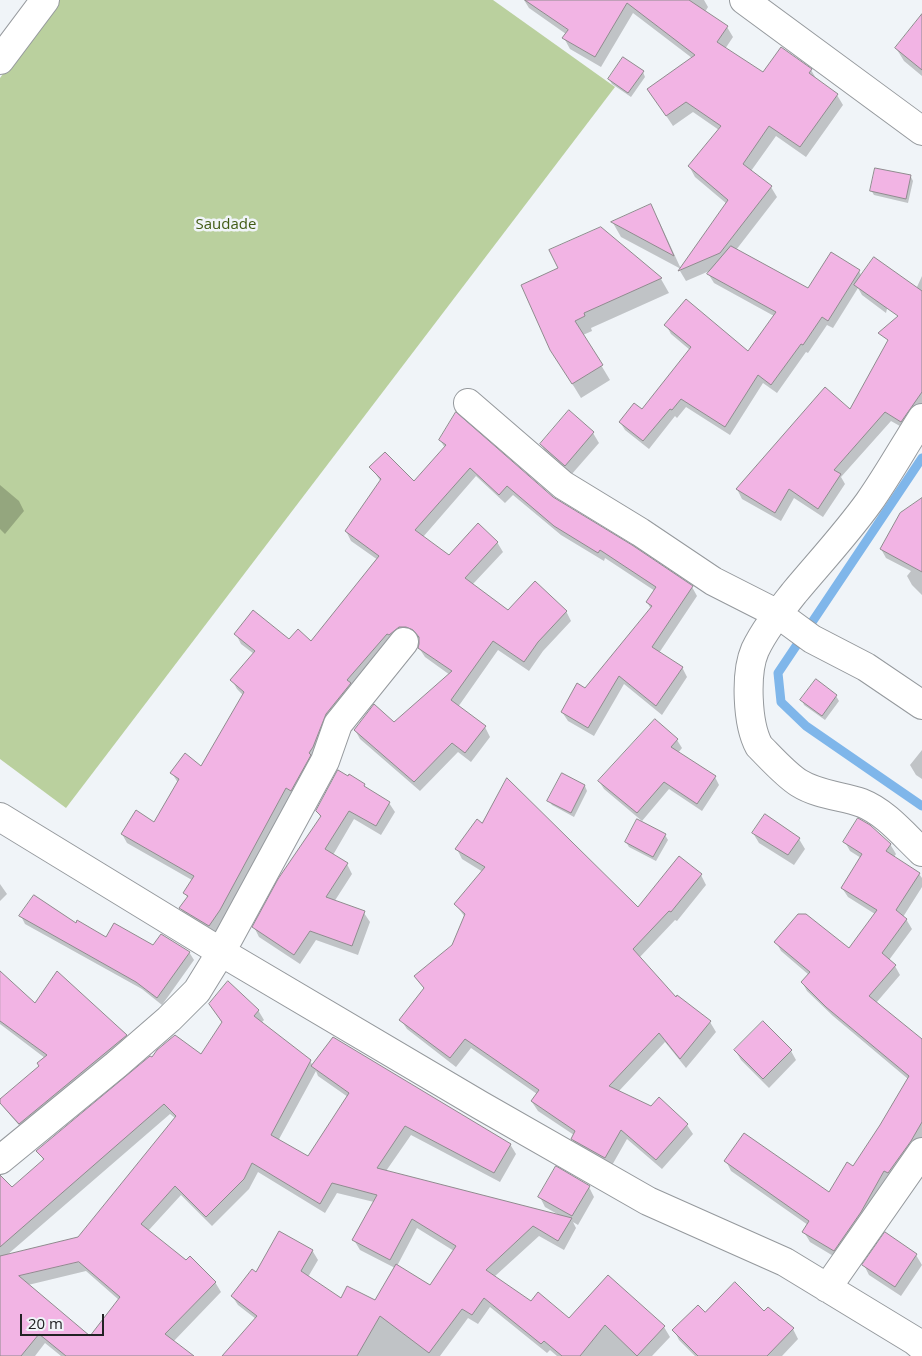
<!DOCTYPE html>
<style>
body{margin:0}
#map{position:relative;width:922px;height:1356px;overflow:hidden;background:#f0f4f8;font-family:"Open Sans",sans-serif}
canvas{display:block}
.scale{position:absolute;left:20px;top:1314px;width:84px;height:22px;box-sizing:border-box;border:2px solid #212224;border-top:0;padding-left:6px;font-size:15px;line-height:18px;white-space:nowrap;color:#212224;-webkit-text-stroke:4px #f0f4f8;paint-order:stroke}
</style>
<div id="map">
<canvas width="922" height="1356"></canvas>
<div class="scale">20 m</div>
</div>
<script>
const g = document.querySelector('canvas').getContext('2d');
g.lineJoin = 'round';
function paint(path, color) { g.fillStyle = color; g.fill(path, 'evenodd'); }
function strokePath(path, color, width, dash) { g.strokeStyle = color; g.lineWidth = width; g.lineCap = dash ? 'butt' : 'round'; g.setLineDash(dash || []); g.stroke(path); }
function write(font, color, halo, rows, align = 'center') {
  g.font = font + ' "Open Sans",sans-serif'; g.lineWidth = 5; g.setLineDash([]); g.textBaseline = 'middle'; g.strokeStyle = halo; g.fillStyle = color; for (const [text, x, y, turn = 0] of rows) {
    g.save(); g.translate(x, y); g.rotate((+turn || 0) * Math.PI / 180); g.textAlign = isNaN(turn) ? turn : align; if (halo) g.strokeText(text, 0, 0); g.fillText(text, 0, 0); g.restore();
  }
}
paint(new Path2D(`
 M57,0h436l122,87 -549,721 -66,-49v-681z`), '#bad09e');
paint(new Path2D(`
 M524,0h180l4,7 -3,5 22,15 6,10 -8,12 38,25 18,-26 30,22 6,10 20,15 6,10 -37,52 -30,-21 -25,35 20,16 6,10 -41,53 72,40 51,-19 3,6 32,2 -8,34 -24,-18 -4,-7 -25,40 -6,-3 -19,28 -2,-1 -29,41 -14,-10 -33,52 -44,-28 -9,11 -2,-2 -26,33 -24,-19 -5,-8 22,-11 48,-61 -19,-16 -5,-9 82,28 26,-37 -60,-33 -5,-8 5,-6 -28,12 -6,-10 47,-67 -32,-27 -6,-11 30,-36 -26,-18 -20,14 -24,-36 43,-32 -59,-45 -32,54 -31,-18 -6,-11 2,-4 -37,-26z
 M922,16v60l-18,-15 -8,-13z
 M643,72l2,5 -14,20 -19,-13 -3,-5z
 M911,177l2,4 -5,22 -34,-8 -3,-5z
 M650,206l9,15 22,48 -60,-32 -8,-14z
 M601,228l60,51 8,14 -78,35 1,3 -9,4 27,45 -29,18 -21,-34 -1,-95z
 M922,276v134l-15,20 -16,-9 -50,56 4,7 -22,33 -29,-19 -13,23 -39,-22 -5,-10 113,-78 31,-45z
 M569,412l24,21 6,10 -28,32 -24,-21 -6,-10z
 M440,440l112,58 140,89 5,9 -38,57 23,14 5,10 -25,38 -38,-31 -30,52 -26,-15 -6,-9 24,-22 65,-81 -4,-7 8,-11 -50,-33 -1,3 -43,-26 -48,-40 -8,8 -29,-27 -53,61 26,19 48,-14 6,10 -31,33 36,27 58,-1 5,10 -28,30 -14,20 -31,-21 -40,57 27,20 5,10 -19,25 -13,-10 -38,39 -60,-52 -5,-9 39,-6 56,-49 -25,-18 -6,-9 1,-9 -8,-3 -198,299 -28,-17 -5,-10 7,-9 -3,-6 7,-13 -65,-37 -5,-9 32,-10 24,-41 -6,-10 29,-5 42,-73 -6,-6 -5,-9 22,-26 -13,-10 -5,-10 75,9 67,-83 -27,-19 -5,-10 35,-49 -10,-15 43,16 31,-35z
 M0,485l19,16 5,10 -19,23 -5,-5z
 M922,499v96l-10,-10 -5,-9 4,-5 -25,-13 -5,-9 21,-38h3z
 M836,696l3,5 -14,19 -21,-15 -2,-5z
 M655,720l22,20 5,8 -4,5 37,24 4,8 -17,26 -33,-22 -27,32 -38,-32 -5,-8z
 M922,750v29l-6,-4 -6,-10z
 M562,775l23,11 2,5 -13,26 -22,-12 -3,-4z
 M364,785l2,4 23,14 6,9 -14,23 -27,-16 -21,36 14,9 5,10 -18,28 30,11 6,9 -12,33 -42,-15 -16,24 -41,-27 -5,-10 67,-109 -4,-7z
 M753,833l46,6 6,10 -11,16 -35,-22z
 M665,835l3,5 -12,21 -27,-14 -3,-5z
 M845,842l45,2 6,10 -2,3 25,17 3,4v9l-19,30 3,2 6,10 -23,31 6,6 5,9 -24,28 46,38v107l-82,112 -30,-18 -6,-10 4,-7 -77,-54 -5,-10 103,33 24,-27 28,-42 27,-46 -75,-63 -26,-25 -5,-9 7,-7 -28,-24 -5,-9 74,8 25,-36 -27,-17 -6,-9 19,-30 -11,-7z
 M457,849l181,59 63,-33 5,10 -29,36 -2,-1 -36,38 37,41 34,23 6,10 -30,36 -21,-26 -47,50 69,33 6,9 -31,35 -35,-30 -16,28 -33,-18 -6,-10 2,-4 -36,-24 -6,-9 5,-8 -66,-46 -15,19 -49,-38 -6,-9 23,-31 -8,-13 37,-31 12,-28 -9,-12 27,-33 -21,-13z
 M0,884l7,10 -7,7z
 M21,916l55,8 31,14 82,14 5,8 -32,45 -20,-16 -117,-65z
 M0,972l35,33 91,30 5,8 -107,88 -19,-22 -5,-8 40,-35 5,-8 -45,-34z
 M210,1004l48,6 6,10 -3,3 49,38 3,5 197,78 6,10 -16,28 -89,-47 -25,36 173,44 -14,-8 -5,-10 49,-10 5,10 -16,28 -5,-3 3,6 -12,22 -25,-14 -45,41 37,25 38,18 39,-44 56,51 6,10 -18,19h-95l-7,-6 -3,3 -57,-46 -12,17 -10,-6 -28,38h-216l32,-37 -18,-14 -6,-9 24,-23 56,-23 6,10 -10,17 33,23 34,1 20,-33 -35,-18 -6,-10 20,-38 -37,-9 -12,20 -67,-41 -9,17 -37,37 -31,-31 -33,36 67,51 6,10 -49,51 -1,13h-110l-16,-13 -10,13h-35v-169l11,2 33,-28 -6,-10 164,-95 20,-33zM316,1071l2,5 30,21 -40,61 -30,-17zM170,1114l5,4 -96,120 -72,17zM417,1228l37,23 -24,35 -33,-20zM86,1271l33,29 -29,38 -62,-53z
 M735,1050l56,1 5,9 -27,28 -28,-28z
 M916,1255l6,10 -21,31 -32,-21 -5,-10z
 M764,1313l29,16 5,10 -16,17h-87l-16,-16 -5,-10 31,-16z`), '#0003');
strokePath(new Path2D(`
 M922,458l-144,215 3,29 25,24 116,80`), '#7fb6ea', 9);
const building = new Path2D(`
 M525,0h164l39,26 -11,16 46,30 18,-25 31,22 -3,4 29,21 -38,53 -31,-21 -26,38 29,22 -52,67 -42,18 50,-71 -40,-34 33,-40 -35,-24 -20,14 -19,-27 48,-34 -68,-52 -32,54 -33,-19 6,-8z
 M922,14v56l-27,-22z
 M623,57l21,14 -16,22 -20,-14z
 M875,168l36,7 -5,24 -36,-8z
 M651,204l23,52 -63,-34z
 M601,227l61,51 -78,35 1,3 -10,5 28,44 -31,19 -22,-34 -29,-65 37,-17 -9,-18z
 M731,246l77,42 23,-36 29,18 -32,51 -6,-4 -19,28 -2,-1 -30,41 -13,-10 -33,52 -44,-28 -9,11 -2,-1 -27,32 -24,-19 15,-19 8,6 49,-62 -27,-22 22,-26 62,52 28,-39 -69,-38z
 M874,257l48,34v101l-21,30 -16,-10 -51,58 7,4 -23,35 -29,-20 -14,24 -39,-24 89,-102 25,22 38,-69 -10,-7 20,-17 -44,-31z
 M569,410l25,22 -29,34 -25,-22z
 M456,412l97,85 79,48 61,41 -41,61 31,20 -27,39 -37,-30 -31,52 -27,-16 16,-29 8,5 67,-82 -6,-4 10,-15 -56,-37 -2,3 -44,-27 -47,-40 -8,9 -29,-27 -55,62 34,25 29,-32 20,19 -33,36 43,32 27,-29 32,30 -29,31 -14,20 -31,-21 -42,59 35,26 -21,27 -13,-10 -38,39 -60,-52 20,-26 20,18 58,-51 -34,-23 1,-4v-7l-6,-7 -7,-3h-7l-10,8 -2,-1 -40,46 4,3 -25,31 -13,33 -4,6 2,2 -20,36 -5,-3 -66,122 -11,16 -30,-18 9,-12 -5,-3 11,-17 -73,-42 15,-24 18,12 25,-43 -9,-6 15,-20 16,13 43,-74 -14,-12 25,-29 -21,-17 19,-24 36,29 9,-10 13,12 68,-85 -34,-25 36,-52 -12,-12 16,-15 29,29 32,-36 -7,-5z
 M922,498v74l-42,-23 20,-36z
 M816,679l21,16 -15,21 -22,-16z
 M655,719l23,20 -7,8 45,29 -19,28 -33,-22 -27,31 -39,-32z
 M338,770l10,6 1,-2 16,10 -1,2 26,16 -14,24 -27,-15 -24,38 23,14 -22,34 39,14 -13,35 -42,-15 -16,24 -42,-28 26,-48 43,-63 -5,-5z
 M562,773l23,12 -14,28 -24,-12z
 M507,778l131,129 41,-51 23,18 -31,38 -2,-1 -36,38 43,48 1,-2 34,26 -31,38 -21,-26 -50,53 42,20 8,-9 29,27 -32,36 -35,-30 -16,28 -34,-19 4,-8 -44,-30 8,-11 -74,-51 -15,19 -51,-38 25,-32 -10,-12 38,-31 13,-31 -11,-10 31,-37 -30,-18 22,-30 5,4z
 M765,814l35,24 -12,17 -36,-22z
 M858,818l12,7 21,19 -5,7 34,22 -24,37 11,9 -25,34 14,12 -27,31 53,43v83l-11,19 -23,32 -4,-2 -23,41 -27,39 -32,-19 7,-11 -85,-60 20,-28 85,59 18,-30 6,4 27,-41 29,-49 -83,-69 -25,-25 9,-10 -36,-30 24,-28h8l43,34 28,-38 -36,-22 21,-34 -19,-12z
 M637,819l29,15 -13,23 -28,-15z
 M34,895l42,28 1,-3 29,17 8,-14 39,22 8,-11 29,18 -33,46 -21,-16 -117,-66z
 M0,971l35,32 22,-32 70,64 -108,89 -19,-21v-4l39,-33 -2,-3 10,-8 -47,-34z
 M228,981l31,29 -5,6 57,44 -40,75 37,21 41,-63 -38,-27 22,-29 178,107 -17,29 -89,-47 -28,42 195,50 -14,23 -25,-15 -47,44 45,31 7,-9 31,26 39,-43 57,51 -28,30 -32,-31 -25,31h-18l-18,-15 -3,3 -57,-46 -12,17 -10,-6 -33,44 -49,-37 -23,40h-135l35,-40 -26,-20 21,-27 4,3 23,-41 34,19 -12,21 40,27 6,-12 28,14 21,-36 34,21 26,-39 -44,-27 -22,41 -38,-20 25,-45 -45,-12 -12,21 -68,-41 -8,16 -38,38 -31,-31 -34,38 45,36 4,-4 26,26 -51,52 29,22h-128l-27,-22 -18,22h-21v-100l78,-19 98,-121 -12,-12 -164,143v-72l12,12 32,-28 -8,-8 114,-95 2,1 5,-7 18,-15 26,19 21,-32 -13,-18zM79,1262l41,35 -30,39 -71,-60z
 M763,1021l29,29 -29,29 -29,-29z
 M556,1166l34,20 -18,30 -34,-19z
 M885,1232l32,22 -22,33 -33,-22z
 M735,1282l29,29 4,-4 26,21 -27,28h-69l-26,-26 26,-25 7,7z`);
paint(building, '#f2b4e4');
strokePath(building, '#8f8b8e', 1);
const minor = new Path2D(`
 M744,0l178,131
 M468,403l95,82 77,47 73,49 65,33 34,25 54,28 56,38
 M922,418c-18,28 -34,57 -53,84 -23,32 -50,61 -75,91 -14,18 -29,36 -39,57 -10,23 -8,74 4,96 11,11 27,29 40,37 19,12 43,13 63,20 23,9 42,32 60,49
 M0,817l221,135 259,153 168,96 137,61 130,79 7,6
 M0,1160l116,-95 53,-46 28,-28 24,-39 104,-191 13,-37 66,-82
 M827,1288l95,-136`);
const tertiary = new Path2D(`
 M0,60l45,-60`);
strokePath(minor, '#95999d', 30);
strokePath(tertiary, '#95999d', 30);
strokePath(minor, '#fff', 28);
strokePath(tertiary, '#fff', 28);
write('15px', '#415b14', '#f0f4f8', [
 ["Saudade",226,225]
]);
</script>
